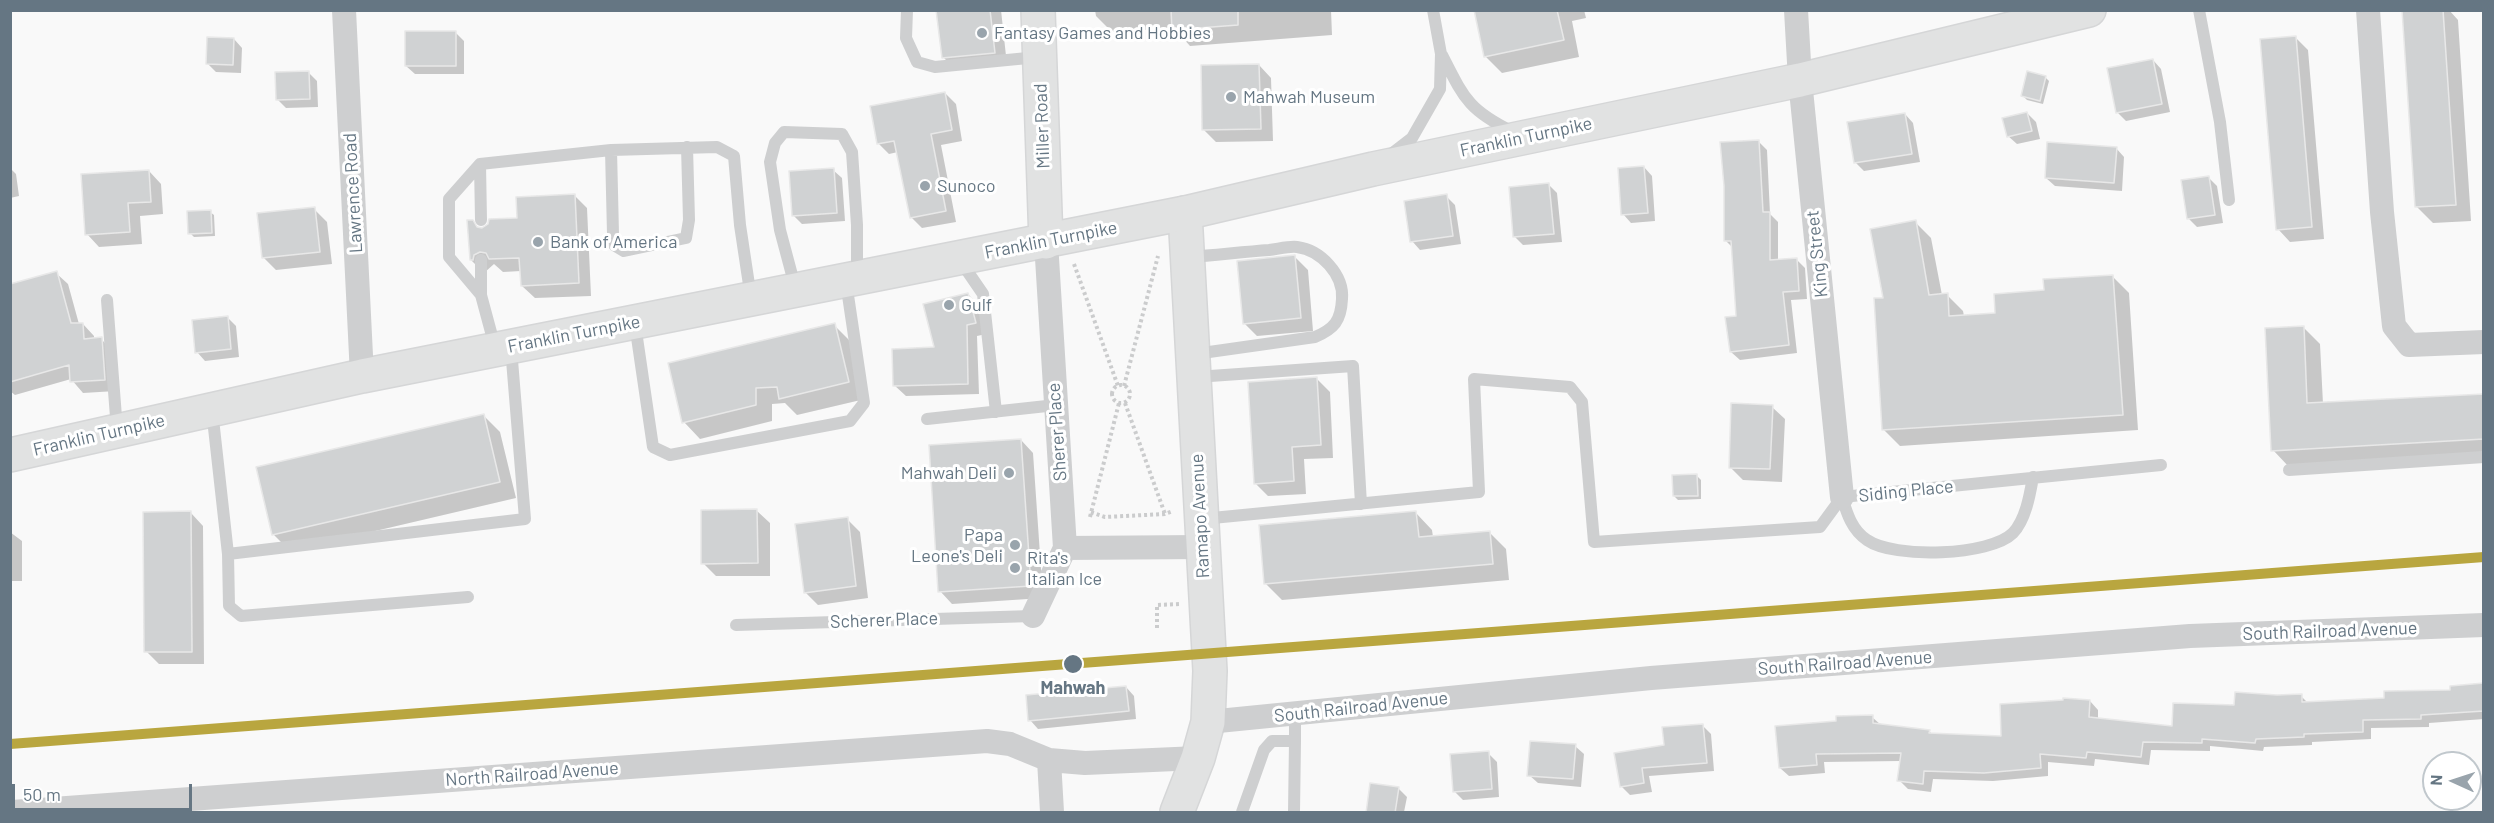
<!DOCTYPE html>
<style>
body{margin:0}
#map{position:relative;width:2494px;height:823px;overflow:hidden;background:#f9f9f9;font-family:Barlow,sans-serif}
canvas{display:block}
.frame{position:absolute;inset:0;border:12px solid #657683;pointer-events:none}
.north{position:absolute;left:2422px;top:751px;width:60px;height:60px;box-sizing:border-box;background:#fff;border:2px solid #c1c8cd;border-radius:50%;rotate:273deg;font-size:16px;font-weight:700;line-height:24px;text-align:center;color:#657683}
.north::after{content:'';display:block;margin:auto;width:21px;height:27px;background:#99a4ac;clip-path:polygon(50% 0,100% 100%,50% 72%,0 100%)}
.scale{position:absolute;left:12px;top:784px;width:180px;height:27px;box-sizing:border-box;border:3px solid #657683;border-top:0;padding-left:8px;font-size:18px;line-height:21px;white-space:nowrap;color:#657683;-webkit-text-stroke:4px #fff;paint-order:stroke}
</style>
<div id="map">
<canvas width="2494" height="823"></canvas>
<div class="frame"></div>
<div class="north">N</div>
<div class="scale">50 m</div>
</div>
<script>
const g = document.querySelector('canvas').getContext('2d');
g.lineJoin = 'round';
function paint(path, color) { g.fillStyle = color; g.fill(path, 'evenodd'); }
function strokePath(path, color, width, dash) { g.strokeStyle = color; g.lineWidth = width; g.lineCap = dash ? 'butt' : 'round'; g.setLineDash(dash || []); g.stroke(path); }
function write(font, color, halo, rows, align = 'center') {
  g.font = font + ' Barlow,sans-serif'; g.lineWidth = 6; g.setLineDash([]); g.textBaseline = 'middle'; g.strokeStyle = halo; g.fillStyle = color; for (const [text, x, y, turn = 0] of rows) {
    g.save(); g.translate(x, y); g.rotate((+turn || 0) * Math.PI / 180); g.textAlign = isNaN(turn) ? turn : align; if (halo) g.strokeText(text, 0, 0); g.fillText(text, 0, 0); g.restore();
  }
}
paint(new Path2D(`
 M938,10h63l6,55 -51,5 -13,-13z
 M1095,10h236l1,25 -142,11 -16,-18 -62,4 -16,-16z
 M1476,10h108l2,8 -14,3 7,36 -77,16 -17,-17z
 M2403,10h46l9,10 13,201 -38,2 -16,-16z
 M455,32l9,9v33h-49l-9,-8z
 M2295,37l13,13 16,189 -34,3 -12,-13z
 M234,39l8,9 -1,25 -25,-1 -9,-9z
 M2153,60l8,9 9,43 -44,9 -8,-8z
 M1259,65l12,13 2,63 -57,1 -12,-12z
 M308,72l9,9 1,26 -32,1 -8,-8z
 M2045,77l4,4 -6,23 -16,-4 -4,-4z
 M945,93l11,11 6,37 -21,4 15,77 -34,6 -11,-11 -13,-65 -9,2 -11,-11z
 M2027,113l9,9 4,17 -23,5 -9,-8z
 M1905,114l8,9 7,39 -56,9 -9,-9z
 M1758,141l9,9 3,64 8,8v39l18,-2 9,9 2,31 -16,1 6,53 -57,7 -9,-8 7,-35 -5,-69 -8,-8z
 M2116,148l8,9 -2,34 -67,-5 -9,-8z
 M1644,167l8,9 3,45 -24,2 -8,-9z
 M10,168l6,6 3,22 -9,2z
 M833,170l9,8 3,43 -43,3 -9,-9z
 M149,171l12,13 2,30 -23,2 2,28 -43,3 -12,-13z
 M2208,177l9,9 6,37 -26,4 -8,-8z
 M1549,185l8,8 5,49 -39,3 -8,-8z
 M574,195l13,13 4,88 -56,2 -13,-12 -1,-15 -18,1 -9,-8 -10,9 -13,-13 1,-38 8,7 38,-10z
 M1446,196l9,9 6,39 -41,6 -8,-9z
 M314,209l13,13 5,42 -56,6 -13,-13z
 M210,212l4,3 1,21 -21,1 -4,-4z
 M1915,222l16,16 11,57h5l16,16 1,5 32,-2 49,-22 68,-15 16,16 9,137 -238,16 -16,-16v-131z
 M1295,257l13,13 5,61 -56,5 -13,-13z
 M56,273l12,11 11,40h4l11,12v3h7l12,12 3,40 -33,2 -12,-14 -56,16 -5,-4v-105z
 M968,294l11,12 7,28 -9,2 2,58 -73,2 -12,-11 42,-36z
 M228,318l8,8 3,31 -34,4 -8,-9z
 M834,325l17,17 14,57 -68,16 -12,-12 -13,1v17l-72,18 -16,-17z
 M2303,327l17,17 3,60 161,-8v60l-195,11 -16,-17z
 M1317,379l13,13 3,66 -29,1 2,35 -38,2 -13,-13z
 M1772,407l13,12 -3,63 -39,-2 -13,-13z
 M484,416l16,16 16,66 -226,53 -17,-17z
 M1021,440l12,13 10,145 -91,6 -12,-13z
 M1697,476l4,4v19l-23,1 -4,-4z
 M757,511l13,12v53h-54l-13,-13z
 M191,513l12,13 1,138h-45l-13,-13z
 M1416,513l16,17 1,7 56,-5 17,17 3,31 -227,20 -17,-17z
 M847,519l13,13 8,66 -50,7 -13,-13z
 M10,532l12,9v40h-12z
 M2484,685v34l-55,4v4l-58,1v11l-59,3v3l-48,2 -1,4 -53,-5v5l-59,-1 -2,15 -54,-6 -1,7 -46,-4v14l-55,5 -60,-2 -2,13 -23,-3 -9,-9 2,-19 -77,1 1,11 -36,3 -9,-8 57,-46 35,-5 9,8 48,6 3,3 71,3 87,-36 8,9v10l76,8 62,-22 41,-9 24,-1 7,7 77,-3 67,-8z
 M1126,687l8,9 2,23 -98,10 -8,-9z
 M1702,725l9,9 3,37 -65,5 3,16 -22,3 -8,-8 44,-41z
 M1575,746l9,8 -3,33 -43,-4 -9,-8z
 M1488,753l9,9 2,35 -36,3 -8,-8z
 M1398,788l9,9 -3,15h-37z`), '#0003');
const building = new Path2D(`
 M936,10h54l5,43 -53,5z
 M1171,10h67v15l-66,5z
 M1474,10h83l7,30 -80,17z
 M2402,10h41l13,195 -41,2z
 M405,31h51v35h-51z
 M2296,36l16,191 -36,3 -16,-191z
 M207,37l27,1 -1,27 -27,-1z
 M2153,59l9,45 -46,9 -9,-45z
 M1259,64l2,65 -59,1 -1,-65z
 M309,71l1,28 -34,1 -1,-28z
 M2027,71l19,5 -6,25 -19,-5z
 M945,92l7,38 -21,4 15,77 -36,7 -16,-77 -17,3 -7,-38z
 M2027,112l5,19 -25,6 -5,-19z
 M1905,113l7,41 -58,9 -7,-41z
 M1759,140l4,72h7v48l27,-2 2,33 -16,1 6,53 -59,7 -5,-35 11,-1 -5,-75h-7v-55l-4,-44z
 M2047,142l70,5 -3,36 -69,-5z
 M1644,166l4,47 -27,2 -3,-47z
 M834,168l3,45 -45,3 -3,-45z
 M149,170l2,32 -23,1 2,29 -45,3 -4,-61z
 M2209,176l6,39 -28,4 -6,-39z
 M1549,183l5,51 -41,3 -4,-50z
 M575,194l4,89 -58,3 -2,-28 -30,1 -3,-6 -6,-1 -6,3 -1,5h-3l-3,-40h6l4,7 5,1 6,-4 1,-5 28,-1 -1,-21z
 M1447,194l6,42 -43,6 -6,-41z
 M315,207l5,45 -58,6 -5,-45z
 M211,210l1,23 -24,1 -1,-23z
 M1916,220l13,75 19,-2 1,23 46,-3 -1,-19 50,-4 -1,-11 70,-4 10,140 -241,15 -8,-132h9l-13,-69z
 M1295,255l6,63 -58,6 -6,-63z
 M57,271l14,52h12l1,16 18,-2 3,43 -35,2 -1,-17 -59,17v-98z
 M968,293l8,30 -9,2 1,59 -75,2 -1,-37 42,-2 -11,-43z
 M228,316l3,33 -36,4 -3,-33z
 M835,323l14,59 -70,17 -2,-12 -21,1v17l-74,18 -14,-60z
 M2304,326l3,77 177,-9v45l-213,12 -6,-123z
 M1317,377l4,68 -29,2 2,34 -40,3 -6,-102z
 M1731,403l42,2 -3,64 -41,-1z
 M484,414l16,68 -228,53 -16,-68z
 M1021,439l10,147 -93,6 -9,-147z
 M1697,474l1,22h-25l-1,-21z
 M757,509l1,54 -57,1v-54z
 M191,511l1,141h-48l-1,-140z
 M1416,511l3,26 71,-6 3,33 -229,20 -5,-59z
 M848,517l8,69 -52,7 -9,-69z
 M2484,683v28l-63,4v4l-58,1v12l-59,2v3l-48,2 -1,4 -53,-4v4l-59,-1 -2,15 -54,-5 -1,6 -46,-4 1,14 -57,5 -60,-2 -1,13 -26,-3 4,-28 -85,1 1,11 -38,3 -4,-42 61,-5v-5l37,-1v8l57,7 -1,3 72,3 -1,-32 63,-4v-2l27,2 -1,17 83,9 1,-23 61,2 1,-13 42,3 25,-1v8l82,-4v-7l66,-1v-4z
 M1126,686l3,25 -101,10 -2,-26z
 M1703,724l4,39 -65,5 2,15 -24,4 -6,-34 50,-8 -2,-18z
 M1530,741l46,3 -3,35 -46,-3z
 M1489,751l3,38 -39,3 -3,-38z
 M1370,783l29,4 -4,26h-29z`);
paint(building, '#d0d2d3');
strokePath(building, '#e8e8e8', 1.5);
const secondary = new Path2D(`
 M1038,10l8,232
 M1177,812l21,-54 10,-36 2,-51 -25,-458`);
const primary = new Path2D(`
 M10,455l352,-79 823,-163 188,-44 427,-89 289,-70`);
strokePath(secondary, '#d5d6d7', 36);
strokePath(primary, '#d5d6d7', 36);
strokePath(new Path2D(`
 M1074,264l44,122
 M1112 394a9 9 0 1 1 18 0a9 9 0 1 1-18 0Z
 M1124,386l34,-130
 M1125,403l40,111
 M1091,512l14,5 60,-3 8,-3
 M1090,517l29,-114
 M1157,628v-23l24,-1`), '#cbcccd', 4, [3, 3]);
strokePath(new Path2D(`
 M907,10l-1,28 11,24 18,5 103,-10
 M2199,10l21,112 9,78
 M1442,55c22,43 26,55 71,77
 M611,150l2,84 1,11 10,6 62,-13 3,-18 -2,-73
 M1390,155l22,-17 28,-49 1,-35 -8,-44
 M480,164l-31,35v58l32,38 14,52
 M481,220l-1,-56 131,-14 106,-3 17,9 6,69 11,73
 M1190,257c26,-2 53,-5 79,-7 9,-1 20,-4 28,-3 24,3 47,28 45,52 -1,22 -8,30 -27,38l-120,17
 M959,259l24,35 13,118
 M481,260v35
 M796,290l-16,-60 -10,-68 5,-19 9,-11 58,2 10,18 5,73v52
 M107,300l10,130
 M635,324l18,123 17,8 180,-34 14,-18 -18,-121
 M1196,377l157,-11 8,138
 M212,410l16,144 297,-35 -14,-171
 M927,419l129,-14
 M2289,470l195,-13
 M1842,497c5,17 10,33 25,43 27,19 123,16 146,-7 13,-14 17,-39 20,-56
 M1202,519l277,-27 -5,-113 96,8 12,15 12,140 226,-15 22,-30 319,-32
 M228,554l1,52 12,10 227,-19
 M736,625l297,-9
 M1295,741v-28
 M1242,812l22,-62 8,-9h23l-1,71`), '#cecfd0', 12);
strokePath(new Path2D(`
 M344,10l18,366
 M1796,10l4,70 42,417
 M2368,10l14,202 12,114 15,19 75,-3
 M1065,548l137,-1
 M1033,616l32,-68 -19,-306
 M1208,722l443,-44 539,-42 294,-11
 M1049,760l3,52
 M12,812l975,-71 23,3 39,16 36,3 113,-5`), '#cecfd0', 24);
strokePath(secondary, '#e1e2e2', 33);
strokePath(primary, '#e1e2e2', 33);
strokePath(new Path2D(`
 M10,744l2474,-187`), '#b9a63f', 10);
for (const [x, y, r, color] of [
 [982,33,6,"#99a4ac"],
 [1231,97,6,"#99a4ac"],
 [925,186,6,"#99a4ac"],
 [538,242,6,"#99a4ac"],
 [949,305,6,"#99a4ac"],
 [1009,473,6,"#99a4ac"],
 [1015,545,6,"#99a4ac"],
 [1015,568,6,"#99a4ac"],
 [1073,664,10,"#657683"]
]) { const dot = new Path2D(); dot.arc(x, y, r, 0, 2 * Math.PI); g.fillStyle = color; g.fill(dot); strokePath(dot, '#fff', 2); }
write('18px', '#657683', '#fff', [
 ["Fantasy Games and Hobbies",994,33],
 ["Mahwah Museum",1243,97],
 ["Sunoco",937,186],
 ["Bank of America",550,242],
 ["Gulf",961,305],
 ["Mahwah Deli",997,473,"right"],
 ["Papa",1003,535,"right"],
 ["Leone's Deli",1003,556,"right"],
 ["Rita's",1027,558],
 ["Italian Ice",1027,579]
], 'left');
write('18px', '#657683', '#fff', [
 ["Miller Road",1042,126,-92],
 ["Franklin Turnpike",1526,137,-12],
 ["Lawrence Road",353,193,-93],
 ["Franklin Turnpike",1051,240,-11],
 ["King Street",1817,254,-96],
 ["Franklin Turnpike",574,334,-11],
 ["Sherer Place",1057,432,-94],
 ["Franklin Turnpike",99,435,-13],
 ["Siding Place",1906,491,-6],
 ["Ramapo Avenue",1200,516,-93],
 ["Scherer Place",884,620,-2],
 ["South Railroad Avenue",2330,631,-2],
 ["South Railroad Avenue",1845,663,-4],
 ["South Railroad Avenue",1361,707,-6],
 ["North Railroad Avenue",532,774,-4]
]);
write('bold 18px', '#657683', '#fff', [
 ["Mahwah",1073,688]
]);
</script>
